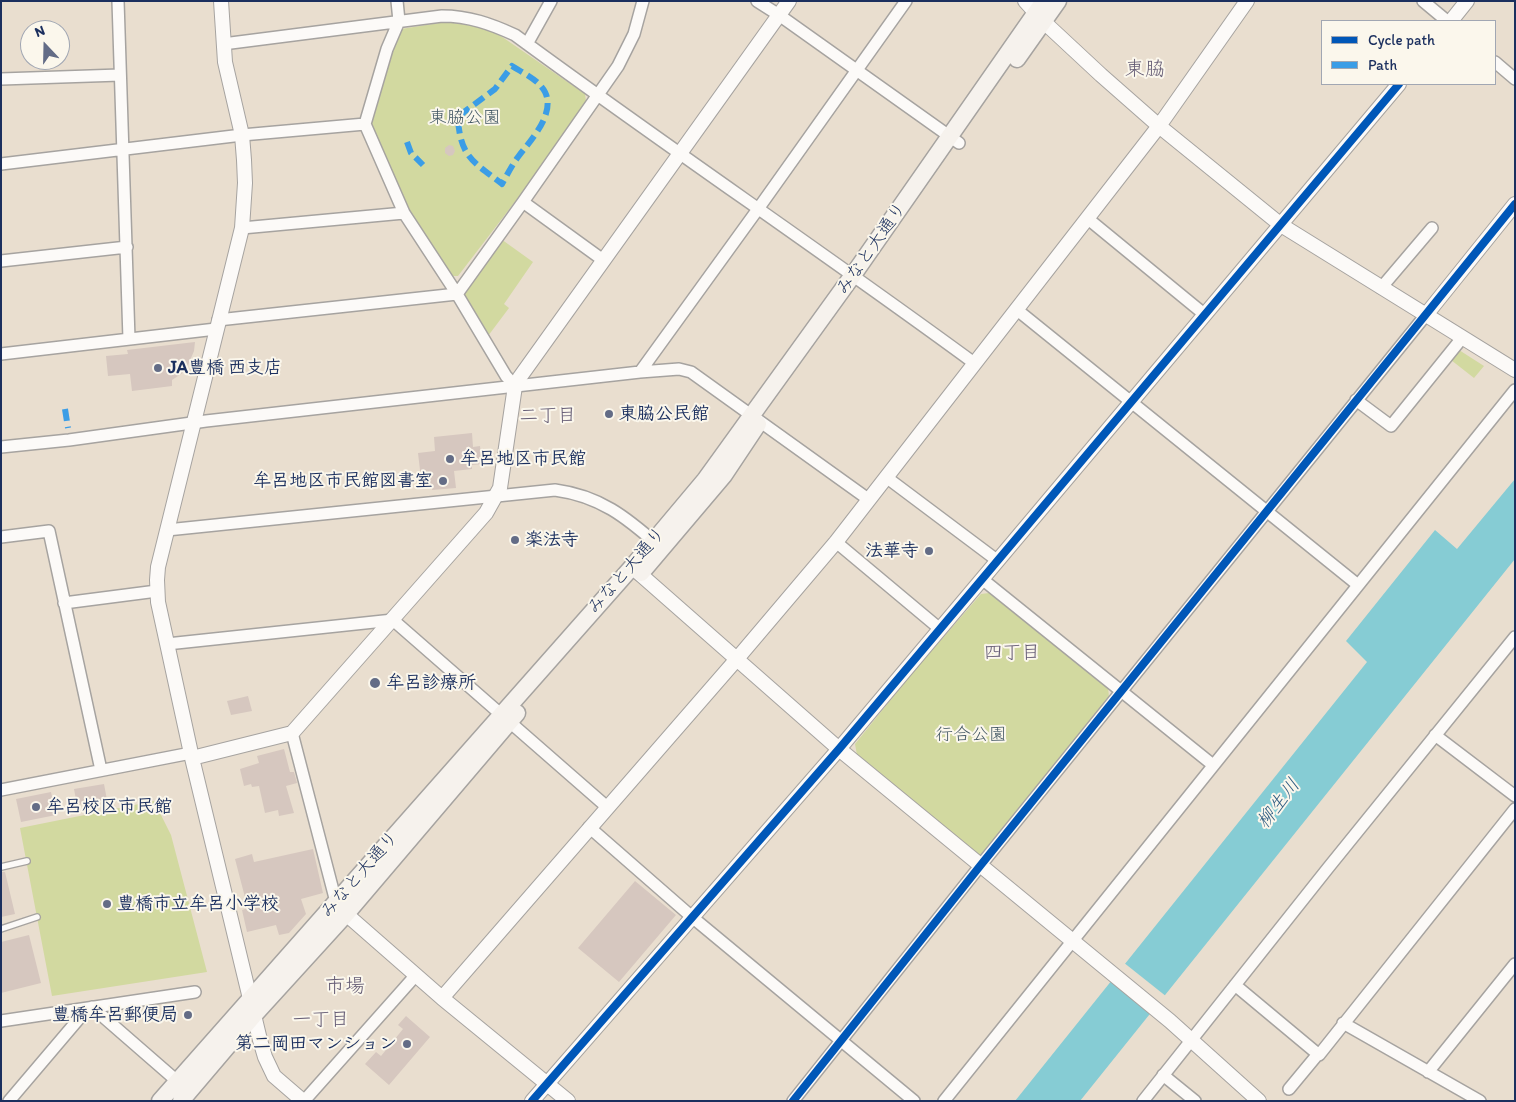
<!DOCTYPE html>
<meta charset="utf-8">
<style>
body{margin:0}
#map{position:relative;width:1516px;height:1102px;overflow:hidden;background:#e9decf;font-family:Itim,sans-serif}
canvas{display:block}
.frame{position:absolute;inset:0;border:2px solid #1b2f5e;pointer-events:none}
.legend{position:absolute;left:1321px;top:20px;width:175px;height:65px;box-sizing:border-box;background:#fbf7ec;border:1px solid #a1a7b3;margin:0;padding:6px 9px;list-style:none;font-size:15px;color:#1b2f5e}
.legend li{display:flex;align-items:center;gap:10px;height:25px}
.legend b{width:25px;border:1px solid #a1a7b3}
.north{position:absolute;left:20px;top:20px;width:50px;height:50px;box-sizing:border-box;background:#fbf7ec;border:1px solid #a1a7b3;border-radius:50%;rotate:339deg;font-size:14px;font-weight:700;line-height:20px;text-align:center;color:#1b2f5e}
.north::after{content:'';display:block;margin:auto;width:18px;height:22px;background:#636c86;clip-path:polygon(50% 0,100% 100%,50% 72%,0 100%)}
</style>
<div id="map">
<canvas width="1516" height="1102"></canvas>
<div class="frame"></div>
<ul class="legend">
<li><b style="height:6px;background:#0057b8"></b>Cycle path</li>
<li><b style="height:6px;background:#3b9de6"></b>Path</li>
</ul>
<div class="north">N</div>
</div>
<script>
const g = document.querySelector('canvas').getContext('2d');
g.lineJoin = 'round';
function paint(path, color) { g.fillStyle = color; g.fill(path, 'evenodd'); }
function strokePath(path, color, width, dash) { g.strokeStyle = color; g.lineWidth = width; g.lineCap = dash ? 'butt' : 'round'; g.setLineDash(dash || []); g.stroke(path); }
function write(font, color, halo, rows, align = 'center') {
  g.font = font + ' Itim,"Klee One",sans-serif'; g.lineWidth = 4; g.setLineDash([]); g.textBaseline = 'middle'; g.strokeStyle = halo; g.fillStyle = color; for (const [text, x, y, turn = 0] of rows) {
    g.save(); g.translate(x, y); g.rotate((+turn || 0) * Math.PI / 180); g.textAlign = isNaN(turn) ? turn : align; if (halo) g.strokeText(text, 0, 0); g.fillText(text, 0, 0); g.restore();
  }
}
paint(new Path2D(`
 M445,22l32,4 18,6 90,62 1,7 -62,89 -66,86h-7l-38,-56 -43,-96 22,-75 9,-20z
 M501,239l32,23 -29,42 5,4 -21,28 -25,-44z
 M1459,350l25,16 -10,12 -23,-18z
 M989,593l119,94 1,10 -124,157 -8,1 -120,-100 -2,-11 58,-72 68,-78z
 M154,801l17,34 36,137 -155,24 -32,-168z`), '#d2d9a0');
paint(new Path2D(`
 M1515,479v80l-435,542h-65l352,-439 -21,-21 89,-111 22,19z`), '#86ccd4');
paint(new Path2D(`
 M1123,962l44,35 -15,18 -44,-35z`), '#e9decf');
paint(new Path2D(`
 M449,145l4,1 2,5 -2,4 -4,1 -4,-3v-5z
 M195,342l-1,9 -6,14 -4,7 -12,8v6l-40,5 -2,-17 -22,2 -2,-20 22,-2 -1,-4z
 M472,433l1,14 7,-1 2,18 -10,1v4l-18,2 2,17 -24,2v-4l-10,1 -4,-34 17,-2 -1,-14z
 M248,696l4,15 -21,4 -4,-14z
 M284,749l6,23h4l3,11 -11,3 8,27 -15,3 -1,-6 -13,3 -6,-27 -7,1 -1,-3 -7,2 -4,-17 19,-6 -2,-7z
 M104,784l3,16 -30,5 -3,-16z
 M51,792l5,23 -35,7 -5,-23z
 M313,849l10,44 -22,6 5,15 -17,19 -10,2 -3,-10 -29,7 -5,-22 6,-2 -1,-3 -12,-46 17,-5 2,8z
 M1,872h4l10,42 -14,3z
 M635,881l41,34 -57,67 -41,-34z
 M29,935l12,48 -40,10v-51z
 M406,1016l24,21 -41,48 -24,-21 11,-12 5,4 22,-27 -5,-4z`), '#d6c7bf');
const service = new Path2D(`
 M1,867l26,-6
 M1,929l36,-12`);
const minor = new Path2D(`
 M118,1l11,338
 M397,1l2,20 -12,28 -22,75 39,89 53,81 49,82 9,10
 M757,1l22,14 180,128
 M1423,1l24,20
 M223,44l219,-28c27,0 49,8 73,19 152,112 308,217 459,328
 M527,44l24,-43
 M1495,62l20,17
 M1,79l119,-4
 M1,164l241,-29 123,-11
 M523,202l80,58
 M1087,218l117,96
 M242,228l162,-15
 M1,261l126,-14
 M1381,288l51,-60
 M1016,309l342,276
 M218,320l239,-26 66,-92 95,-136 16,-32 9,-33
 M1,354l215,-25
 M640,372l118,-163 148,-208
 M1356,400l35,26 71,-88
 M1,447l68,-7 137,-19 434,-49 39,-3 12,3 177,127
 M886,477l112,84
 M167,530l388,-40c45,6 71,27 104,56
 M1,537l48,-6 52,239
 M836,542l104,87
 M982,579l231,186
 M64,603l93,-12
 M167,644l226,-24 214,187
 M292,733l44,169
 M1435,735l80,61
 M1,790l190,-37
 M589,827l103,90 222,184
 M1235,985l84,70 196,-246
 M92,1007l85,74
 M1,1021l194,-29
 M1343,1023l137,78
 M1428,1072l87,-108
 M1163,1075l32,26
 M1289,1089l29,-35
 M9,1101l79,-93
 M304,1101l112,-126
 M793,1101l187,-235 445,-550
 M944,1101l571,-711
 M1143,1101l185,-233 187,-231`);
const tertiary = new Path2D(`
 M221,1l4,61 17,73 2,25 1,23 -3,45 -84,339 -1,13 1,22 34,156 68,282 5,17 9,19 29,25
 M1025,1l19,21 57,53 58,51 122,99 234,145
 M1451,21l16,-20
 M1425,316l90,-112
 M632,567l207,182 331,272 89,80
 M192,758l100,-25 194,-220 14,-25 15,-102 5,-9 269,-376
 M346,914l96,84 126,103
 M442,998l294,-338 100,-118 323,-416 88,-125
 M532,1101l307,-352 560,-665`);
const secondary = new Path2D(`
 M1017,59l41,-58
 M641,573l83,-98 34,-51
 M160,1101l472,-534 73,-87 148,-205 191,-274
 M181,1101l73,-86 92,-101 171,-201`);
strokePath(service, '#a6a3a0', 8);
strokePath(minor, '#a6a3a0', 14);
strokePath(tertiary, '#a6a3a0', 16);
strokePath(secondary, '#a6a3a0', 19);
strokePath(service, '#fcfaf8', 5.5);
strokePath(minor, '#fcfaf8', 11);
strokePath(tertiary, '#fcfaf8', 14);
strokePath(secondary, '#f6f2ed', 16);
strokePath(new Path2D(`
 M512,66c11,7 27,14 33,26 11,22 -15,49 -27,65 -6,8 -11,18 -16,27 -28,-22 -41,-26 -44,-64l6,-8 31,-23z
 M407,142l4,11 12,12
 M65,409l3,19`), '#3b9de6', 6, [12, 6]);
strokePath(new Path2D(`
 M532,1101l307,-352 560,-665
 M793,1101l187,-235 535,-662`), '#0057b8', 8);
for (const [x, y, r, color] of [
 [158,368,5,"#636c86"],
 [609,414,5,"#636c86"],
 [450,459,5,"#636c86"],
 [443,481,5,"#636c86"],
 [515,540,5,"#636c86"],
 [929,551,5,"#636c86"],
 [375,683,6,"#636c86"],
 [36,807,5,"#636c86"],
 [107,904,5,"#636c86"],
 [188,1015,5,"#636c86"],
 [407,1044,5,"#636c86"]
]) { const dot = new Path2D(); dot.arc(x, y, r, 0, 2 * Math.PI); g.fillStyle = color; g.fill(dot); strokePath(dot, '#fbf7ec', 2); }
write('18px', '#445865', '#fbf7ec', [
 ["東脇公園",465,118],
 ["行合公園",971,735]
]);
write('18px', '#1b2f5e', '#fbf7ec', [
 ["みなと大通り",872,249,-55],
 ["みなと大通り",627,571,-49],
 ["みなと大通り",360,875,-49]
]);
write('bold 18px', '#1b2f5e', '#fbf7ec', [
 ["JA豊橋 西支店",168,368],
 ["東脇公民館",619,414],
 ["牟呂地区市民館",460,459],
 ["牟呂地区市民館図書室",433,481,"right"],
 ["楽法寺",525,540],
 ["法華寺",919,551,"right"],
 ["牟呂診療所",386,683],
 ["牟呂校区市民館",46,807],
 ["豊橋市立牟呂小学校",117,904],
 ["豊橋牟呂郵便局",178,1015,"right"],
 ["第二岡田マンション",397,1044,"right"]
], 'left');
write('19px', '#655c75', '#fbf7ec', [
 ["二丁目",548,416],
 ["四丁目",1012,653],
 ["一丁目",321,1020]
]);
write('italic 19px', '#2e5c82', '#fbf7ec', [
 ["柳生川",1279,804,-52]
]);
write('20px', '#655c75', '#fbf7ec', [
 ["東脇",1145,70],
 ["市場",345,987]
]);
</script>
